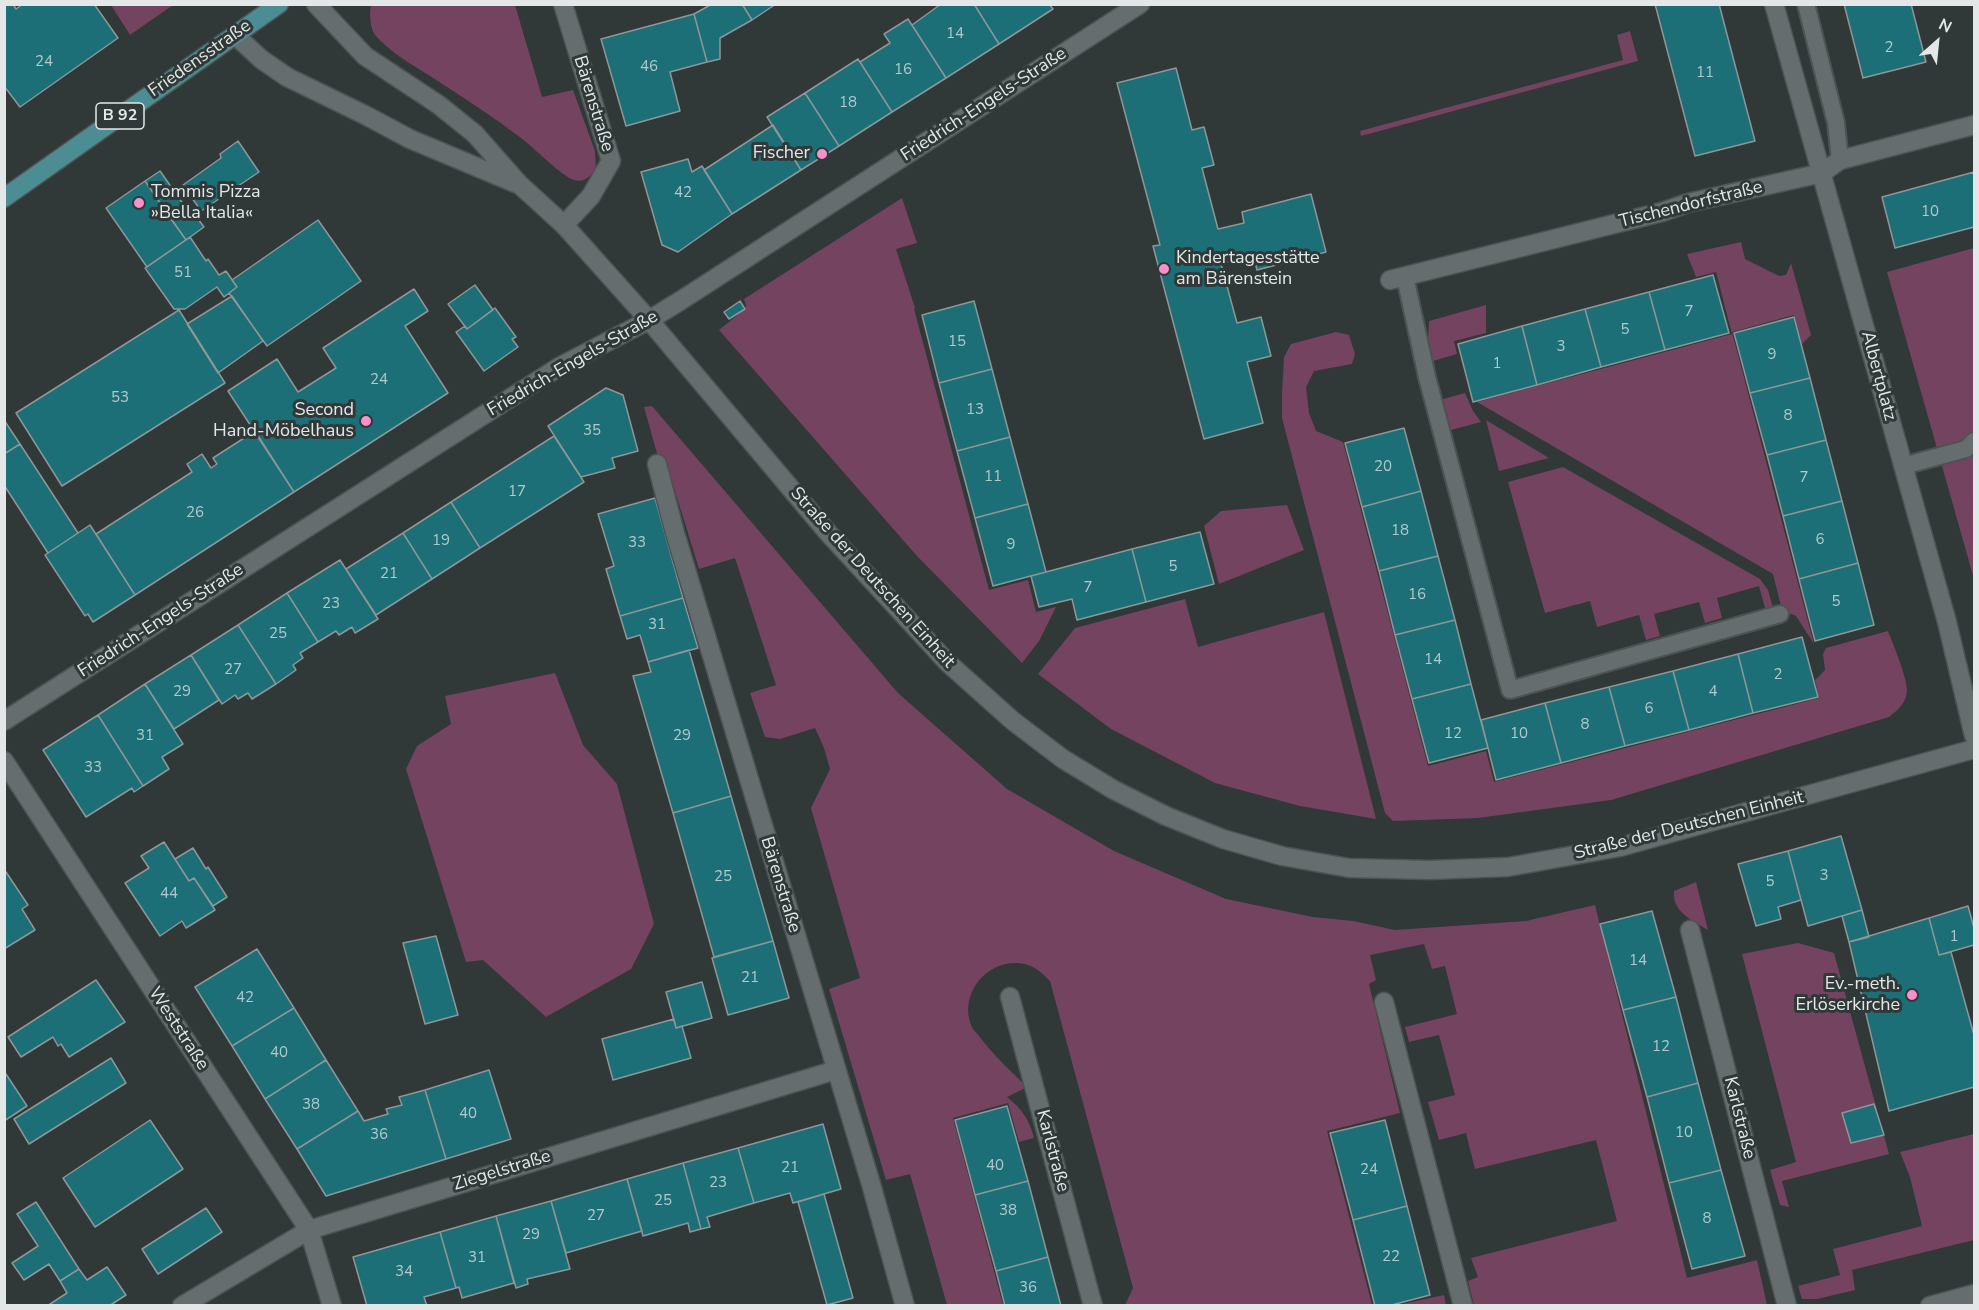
<!DOCTYPE html>
<meta charset="utf-8">
<style>
body{margin:0}
#map{position:relative;width:1979px;height:1310px;overflow:hidden;background:#303838;font-family:"Nunito Sans",sans-serif}
canvas{display:block}
.frame{position:absolute;inset:0;border:6px solid #e3e7e8;pointer-events:none}
.north{position:absolute;left:1907px;top:12px;width:60px;height:60px;-webkit-text-stroke:4px #303838;paint-order:stroke;rotate:27deg;font-size:16px;font-weight:700;line-height:24px;text-align:center;color:#e3e7e8}
.north::after{content:'';display:block;margin:auto;width:21px;height:27px;background:#e3e7e8;clip-path:polygon(50% 0,100% 100%,50% 72%,0 100%)}
</style>
<div id="map">
<canvas width="1979" height="1310"></canvas>
<div class="frame"></div>
<div class="north">N</div>
</div>
<script>
const g = document.querySelector('canvas').getContext('2d');
g.lineJoin = 'round';
function paint(path, color) { g.fillStyle = color; g.fill(path, 'evenodd'); }
function strokePath(path, color, width, dash) { g.strokeStyle = color; g.lineWidth = width; g.lineCap = dash ? 'butt' : 'round'; g.setLineDash(dash || []); g.stroke(path); }
function write(font, color, halo, rows, align = 'center') {
  g.font = font + ' "Nunito Sans",sans-serif'; g.lineWidth = 6; g.setLineDash([]); g.textBaseline = 'middle'; g.strokeStyle = halo; g.fillStyle = color; for (const [text, x, y, turn = 0] of rows) {
    g.save(); g.translate(x, y); g.rotate((+turn || 0) * Math.PI / 180); g.textAlign = isNaN(turn) ? turn : align; if (halo) g.strokeText(text, 0, 0); g.fillText(text, 0, 0); g.restore();
  }
}
paint(new Path2D(`
 M111,5h62l-43,30z
 M371,5h144l27,92 31,-7 22,61 1,18c-5,7 -12,14 -22,11 -10,-2 -42,-34 -53,-42 -29,-22 -60,-42 -91,-62 -19,-12 -39,-23 -55,-41 -5,-7 -6,-22 -4,-30z
 M1630,31l8,30 -277,75 -1,-5 263,-71 -6,-25z
 M902,198l15,45 -21,6 19,59 -1,1 75,281 39,-10 8,32 20,-5 -17,34 -17,22 -105,-107 -198,-226 26,-21 1,-4 -2,-6z
 M1741,242l4,17 34,17 7,-1 5,-12 20,72 -9,9 -8,-29 -62,17 82,312 -18,-28 -14,-6 -9,-36 -296,-172 255,-68 -16,-62 -20,5 -9,-23z
 M1974,248v331l-87,-307z
 M1486,305v28l-32,8 3,13 -24,7 -5,-17 1,-23z
 M1336,332l13,3 6,19 -3,10 -38,7 -8,16 3,26 7,18 27,11 85,324 58,-15 8,31 325,-84 -4,-18 10,-10 -2,-16 3,-6 62,-17c5,13 19,46 19,59 0,12 -9,20 -18,27l-278,83 -133,18 -85,3 -8,-8 -103,-395v-25l2,-36 7,-13z
 M1465,393l8,18 8,11 -30,8 -8,-31z
 M652,406l246,287 109,96 107,62 112,48 87,18 40,4 42,9 131,-9 69,-16 92,373 70,-18 10,45h-293l-6,-24 10,-4 -7,-19 146,-37 -21,-81 -121,29 -9,-36 -27,7 -11,-38 27,-7 -16,-60 -30,7 -4,-15 52,-13 -12,-48 -13,3 -8,-25 -54,11 6,25 -7,4 31,129 -73,18 45,174h-247l8,-17 -83,-307c-7,-7 -13,-13 -22,-16 -35,-11 -70,25 -57,60 1,4 6,8 8,11 14,19 31,34 48,51l-20,10c15,12 22,22 27,41l-15,4 -11,-39 -55,15 50,187h-56l-37,-131 -24,6 -57,-191 31,-11 -49,-170 19,-39 -6,-21 -9,-20 -35,11 -15,-2 -15,-44 26,-8 -41,-127 -36,11 -32,-104 -9,-8 -14,-50z
 M1486,420l63,38 -50,13z
 M1563,467l197,112 8,11 5,18h-8l-6,-22 -42,12 5,20 -17,5 -6,-21 -45,12 6,22 -14,4 -7,-25 -42,12 -7,-26 -45,12 -37,-131z
 M1287,505l17,45 -85,34 -15,-58 17,-15z
 M1185,599l13,48 126,-35 52,207 -76,-13 -85,-23 -104,-54 -73,-55 37,-46z
 M555,673l28,72 34,39 37,140 -23,45 -85,48 -63,-57 -17,2 -60,-193 11,-23 34,-22 -6,-28z
 M1696,882l12,48c-16,-10 -36,-18 -34,-39z
 M1798,943l36,10 55,201 -107,27 7,26 -9,-2 -10,-35 26,-8 -54,-208z
 M1974,1134v106l-122,30 3,20 -38,9h-15l-4,-13 42,-11 -7,-26 89,-23 -12,-49 -10,-25z
 M1444,1295l2,10h-48z`), '#74435f');
const building = new Path2D(`
 M13,4l3,5 7,-5h71l24,34 -98,69 -16,-21v-81z
 M712,4h30l10,16 -32,18v21l-13,3 -13,-48z
 M742,4h34l-24,16z
 M941,4h33l25,40 -53,34 -34,-53z
 M974,4h75l4,5 -54,35z
 M1655,4h64l36,137 -60,15z
 M1844,4h67l15,58 -63,16z
 M694,14l13,48 -37,10 10,39 -54,15 -25,-87z
 M908,19l38,59 -54,34 -32,-50 30,-19 -6,-9z
 M858,59l34,53 -53,34 -34,-53z
 M1176,68l16,62 12,-3 10,38 -12,3 16,61 26,-6 -2,-11 69,-18 15,58 -69,18 -4,-15 -32,9 16,59 24,-6 10,39 -24,6 16,61 -59,16 -51,-193 7,-1 -43,-162z
 M805,93l34,53 -38,24 -34,-53z
 M773,125l28,45 -69,44 -28,-44z
 M238,141l21,31 -58,39 -18,-26 38,-27 -1,-4z
 M688,159l4,13 10,-6 30,48 -54,38 -16,-7 -21,-73z
 M160,171l26,37 -15,11 -26,-38z
 M1974,172v55l-79,21 -13,-51z
 M145,181l41,59 -39,27 -41,-59z
 M189,207l15,20 -18,13 -15,-21z
 M318,220l43,61 -94,65 -38,-53 8,-6 -5,-7z
 M190,237l16,24 2,-2 11,16 7,-4 11,16 -13,10 -7,-10 -32,22h-11l-29,-41z
 M1713,275l16,58 -64,17 -16,-58z
 M475,285l18,25 -26,19 -19,-25z
 M414,289l14,22 -23,15 43,67 -154,99 -66,-101 49,-32 21,33 38,-24 -13,-20z
 M1649,292l16,58 -64,17 -16,-58z
 M232,296l31,45 -45,32 -31,-49z
 M740,301l5,8 -16,10 -5,-7z
 M974,301l18,68 -53,14 -17,-68z
 M495,308l21,29 -4,2 6,8 -34,24 -28,-39 9,-6 2,3z
 M1585,309l16,58 -64,18 -15,-59z
 M179,310l46,73 -163,103 -46,-73z
 M1794,317l16,61 -60,15 -16,-60z
 M1522,326l15,59 -64,17 -15,-58z
 M992,369l18,68 -53,14 -18,-68z
 M1810,378l16,62 -59,15 -17,-62z
 M606,388l17,7 15,56 -26,7 3,10 -34,9 -33,-51z
 M4,420l16,24 -16,10z
 M1404,428l17,63 -59,16 -17,-64z
 M255,431l39,61 -159,103 -39,-61 96,-62 -5,-8 15,-10 9,14 6,-4 -4,-6z
 M554,436l30,46 -104,66 -29,-46z
 M1010,437l18,67 -53,14 -18,-67z
 M1826,440l16,61 -59,15 -16,-61z
 M20,444l58,89 -30,20 -44,-68v-31z
 M1421,491l17,65 -59,15 -17,-64z
 M655,498l28,100 -63,18 -14,-47 8,-3 -16,-52z
 M1842,501l16,62 -59,16 -16,-63z
 M451,502l29,46 -48,31 -29,-46z
 M1028,504l18,68 -53,14 -18,-68z
 M90,525l45,70 -42,27 -5,-8 -3,2 -40,-61z
 M1200,532l14,52 -68,18 -14,-53z
 M403,533l29,46 -56,36 -30,-46z
 M1132,549l14,53 -69,18 -5,-21 -33,8 -8,-31z
 M1438,556l17,64 -60,15 -16,-64z
 M340,560l38,59 -23,14 -3,-6 -13,8 -3,-4 -18,11 -31,-49z
 M1858,563l16,62 -59,16 -16,-62z
 M287,593l31,49 -18,11 3,5 -10,7 3,5 -20,14 -38,-59z
 M683,598l15,50 -50,14 -8,-27 -13,4 -7,-23z
 M1455,620l16,64 -59,15 -17,-64z
 M238,625l38,59 -24,15 -4,-6 -10,6 -3,-4 -13,9 -31,-49z
 M1802,637l16,60 -65,16 -15,-59z
 M689,650l42,146 -58,17 -40,-137 18,-4 -3,-10z
 M1738,654l15,59 -64,17 -16,-59z
 M191,655l28,45 -45,29 -29,-45z
 M1673,671l16,59 -64,16 -16,-59z
 M145,684l38,60 -21,13 7,12 -26,17 -45,-71z
 M1471,684l17,64 -59,15 -17,-64z
 M1609,687l16,59 -64,17 -16,-60z
 M1545,703l16,60 -65,17 -15,-60z
 M98,715l45,71 -9,6 -2,-4 -46,29 -43,-67z
 M731,796l42,145 -59,16 -41,-144z
 M1841,836l21,74 -54,16 -20,-75z
 M164,842l25,39 5,-3 21,32 -29,18 -4,-7 -22,15 -35,-53 24,-15 -8,-12z
 M193,848l13,21 2,-2 19,30 -14,9 -19,-28 -5,3 -14,-22z
 M1788,851l13,49 -23,7 3,12 -25,7 -18,-62z
 M6,872l22,33 -6,4 13,21 -31,19v-76z
 M1968,906l6,22v17l-35,10 -10,-37z
 M1862,910l7,27 -20,5 -7,-26z
 M1652,911l24,86 -53,13 -23,-86z
 M1929,918l10,37 12,-3 23,83v52l-85,24 -40,-169z
 M436,936l22,79 -33,9 -22,-81z
 M773,941l16,57 -61,17 -16,-57z
 M257,949l37,59 -62,38 -37,-59z
 M96,980l29,42 -56,35 -8,-13 -3,2 -5,-9 -32,20 -13,-20z
 M702,982l10,36 -36,10 -10,-36z
 M1676,997l22,86 -51,14 -24,-87z
 M294,1008l32,52 -61,39 -33,-53z
 M674,1019l2,9 6,-2 9,32 -78,22 -11,-41z
 M111,1058l15,25 -97,61 -15,-25z
 M326,1060l32,51 -61,38 -32,-50z
 M489,1070l22,69 -65,20 -21,-69z
 M4,1071l23,35 -23,15z
 M1698,1083l23,87 -52,13 -22,-86z
 M425,1090l21,69 -120,37 -29,-47 61,-38 6,10 24,-7 -2,-5 16,-4 -3,-8z
 M1874,1104l10,31 -33,8 -9,-30z
 M1007,1106l21,75 -53,14 -20,-75z
 M150,1120l33,49 -88,58 -32,-49z
 M1385,1120l22,86 -54,14 -23,-87z
 M823,1124l18,65 -48,14 -3,-10 -36,10 -16,-55z
 M738,1148l16,55 -47,14 3,10 -9,2 -18,-66z
 M683,1163l18,66 -11,3 -2,-9 -45,13 -16,-57z
 M1721,1170l24,86 -53,13 -23,-86z
 M627,1179l15,52 -76,22 -15,-52z
 M1028,1181l20,76 -52,14 -21,-76z
 M824,1194l29,104 -26,7 -29,-103z
 M551,1201l19,68 -43,10 1,5 -12,4 -20,-72z
 M36,1202l43,67 -19,12 -11,-17 -25,16 -12,-17 26,-17 -21,-32z
 M1407,1206l23,89 -42,11h-13l-22,-86z
 M206,1208l16,24 -64,42 -16,-25z
 M496,1216l18,67 -52,15 -3,-11 -3,1 -16,-56z
 M440,1232l16,56 -32,9 3,9h-60l-14,-49z
 M1048,1257l13,49h-56l-9,-35z
 M107,1267l19,28 -17,11h-62l20,-13 -7,-12 19,-12 8,11z`);
paint(building, '#1c6f77');
strokePath(building, '#8e9797', 1.5);
const lane = new Path2D(`
 M1806,4l30,119 4,37
 M1405,277l22,100 83,313 270,-76
 M1903,466l63,-17 8,-8`);
const street = new Path2D(`
 M563,4l48,157 -20,35 -27,29
 M1774,4l173,618 27,114
 M1390,280l272,-68 26,-9 134,-30 18,-13 134,-35
 M657,464l18,69 196,651 34,122
 M4,721l555,-354 90,-47 31,-19 460,-297
 M4,761l305,469 23,76
 M1690,930l97,376
 M1010,997l83,309
 M1384,1002l79,304
 M182,1306l127,-76 527,-160
 M1930,1306l44,-12`);
const secondary = new Path2D(`
 M316,4l49,52 74,49 36,29 44,50 45,41 85,95 180,214 118,128 66,59 50,38 51,31 52,26 57,23 59,17 67,12 81,2 78,-3 112,-20 354,-98
 M235,35l26,24 26,18 80,39 43,23 105,44`);
const primary = new Path2D(`
 M4,198l275,-194`);
strokePath(lane, '#4d5354', 20);
strokePath(street, '#4d5354', 21);
strokePath(secondary, '#4d5354', 21);
strokePath(primary, '#4d5354', 21);
strokePath(lane, '#656d6e', 16);
strokePath(street, '#656d6e', 18);
strokePath(secondary, '#656d6e', 18);
strokePath(primary, '#4c8c93', 18);
for (const [x, y, r, color] of [
 [822,154,6,"#f890cc"],
 [139,203,6,"#f890cc"],
 [1164,269,6,"#f890cc"],
 [366,421,6,"#f890cc"],
 [1912,995,6,"#f890cc"]
]) { const dot = new Path2D(); dot.arc(x, y, r, 0, 2 * Math.PI); g.fillStyle = color; g.fill(dot); strokePath(dot, '#303838', 2); }
write('15px', '#b1c9cc', null, [
 ["14",955,34],
 ["2",1889,48],
 ["24",44,62],
 ["46",649,67],
 ["16",903,70],
 ["11",1705,73],
 ["18",848,103],
 ["42",683,193],
 ["10",1930,212],
 ["51",183,273],
 ["7",1689,312],
 ["5",1625,330],
 ["15",957,342],
 ["3",1561,347],
 ["9",1772,355],
 ["1",1497,364],
 ["24",379,380],
 ["53",120,398],
 ["13",975,410],
 ["8",1788,416],
 ["35",592,431],
 ["20",1383,467],
 ["11",993,477],
 ["7",1804,478],
 ["17",517,492],
 ["26",195,513],
 ["18",1400,531],
 ["6",1820,540],
 ["19",441,541],
 ["33",637,543],
 ["9",1011,545],
 ["5",1173,567],
 ["21",389,574],
 ["7",1088,588],
 ["16",1417,595],
 ["5",1836,602],
 ["23",331,604],
 ["31",657,625],
 ["25",278,634],
 ["14",1433,660],
 ["27",233,670],
 ["2",1778,675],
 ["29",182,692],
 ["4",1713,692],
 ["6",1649,709],
 ["8",1585,725],
 ["12",1453,734],
 ["10",1519,734],
 ["31",145,736],
 ["29",682,736],
 ["33",93,768],
 ["3",1824,876],
 ["25",723,877],
 ["5",1770,882],
 ["44",169,894],
 ["1",1954,937],
 ["14",1638,961],
 ["21",750,978],
 ["42",245,998],
 ["12",1661,1047],
 ["40",279,1053],
 ["38",311,1105],
 ["40",468,1114],
 ["10",1684,1133],
 ["36",379,1135],
 ["40",995,1166],
 ["21",790,1168],
 ["24",1369,1170],
 ["23",718,1183],
 ["25",663,1201],
 ["38",1008,1211],
 ["27",596,1216],
 ["8",1707,1219],
 ["29",531,1235],
 ["22",1391,1257],
 ["31",477,1258],
 ["34",404,1272],
 ["36",1028,1288]
]);
for (const [x, y, w] of [
 [120,116,48]
]) { const box = new Path2D(); box.roundRect(x - w / 2, y - 13, w, 26, 4.5); g.fillStyle = '#303838'; g.fill(box); strokePath(box, '#e3e7e8', 1.5); }
write('bold 16px', '#e3e7e8', null, [
 ["B 92",120,116]
]);
write('18px', '#e3e7e8', '#303838', [
 ["Friedensstraße",200,59,-35],
 ["Bärenstraße",593,104,73],
 ["Friedrich-Engels-Straße",984,105,-33],
 ["Tischendorfstraße",1691,205,-14],
 ["Friedrich-Engels-Straße",573,364,-30],
 ["Albertplatz",1878,376,75],
 ["Straße der Deutschen Einheit",872,578,48],
 ["Friedrich-Engels-Straße",161,621,-33],
 ["Straße der Deutschen Einheit",1689,826,-14],
 ["Bärenstraße",780,885,73],
 ["Weststraße",178,1029,57],
 ["Karlstraße",1739,1118,76],
 ["Karlstraße",1052,1151,75],
 ["Ziegelstraße",502,1171,-17]
]);
write('18px', '#e3e7e8', '#303838', [
 ["Fischer",810,154],
 ["Tommis Pizza",151,193,"left"],
 ["»Bella Italia«",151,214,"left"],
 ["Kindertagesstätte",1176,259,"left"],
 ["am Bärenstein",1176,280,"left"],
 ["Second",354,411],
 ["Hand-Möbelhaus",354,432],
 ["Ev.-meth.",1900,985],
 ["Erlöserkirche",1900,1006]
], 'right');
</script>
